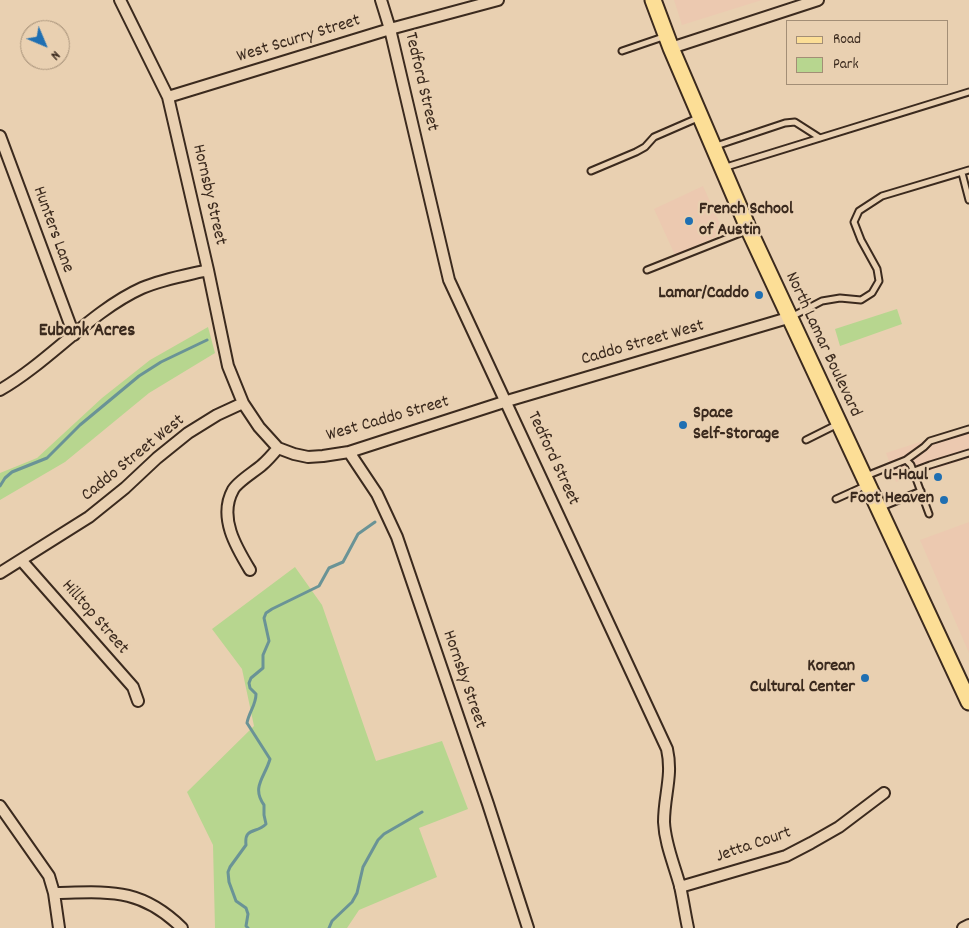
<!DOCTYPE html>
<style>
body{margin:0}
#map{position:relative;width:969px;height:928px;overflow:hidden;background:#e9d0b1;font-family:Dekko,sans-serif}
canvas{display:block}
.legend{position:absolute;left:786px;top:20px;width:162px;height:65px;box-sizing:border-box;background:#e9d0b1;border:1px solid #a38e76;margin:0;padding:6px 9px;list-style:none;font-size:15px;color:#3b2a1e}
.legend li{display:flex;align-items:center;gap:10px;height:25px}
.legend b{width:25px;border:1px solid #a38e76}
.north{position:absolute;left:20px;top:20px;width:50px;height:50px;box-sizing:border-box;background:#e9d0b1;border:1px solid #a38e76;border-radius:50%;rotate:135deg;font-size:14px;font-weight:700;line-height:20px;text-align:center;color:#3b2a1e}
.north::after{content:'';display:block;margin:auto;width:18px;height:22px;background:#1f6fb2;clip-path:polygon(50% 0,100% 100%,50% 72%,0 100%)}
</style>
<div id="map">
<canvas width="969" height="928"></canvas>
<ul class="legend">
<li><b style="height:6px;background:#fcde96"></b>Road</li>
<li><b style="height:14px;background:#b7d68f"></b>Park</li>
</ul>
<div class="north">N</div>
</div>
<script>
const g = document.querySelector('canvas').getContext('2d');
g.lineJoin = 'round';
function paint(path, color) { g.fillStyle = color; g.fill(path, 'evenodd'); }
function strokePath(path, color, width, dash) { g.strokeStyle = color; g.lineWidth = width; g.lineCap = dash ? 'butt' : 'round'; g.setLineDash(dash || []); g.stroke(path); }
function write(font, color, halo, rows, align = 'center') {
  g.font = font + ' Dekko,sans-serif'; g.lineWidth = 4.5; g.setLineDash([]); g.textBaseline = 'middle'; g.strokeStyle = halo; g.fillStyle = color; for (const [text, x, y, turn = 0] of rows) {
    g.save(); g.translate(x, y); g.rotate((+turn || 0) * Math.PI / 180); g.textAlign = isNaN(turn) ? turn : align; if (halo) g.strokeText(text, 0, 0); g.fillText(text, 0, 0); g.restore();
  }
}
paint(new Path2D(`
 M674,0h88l-80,25z
 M703,186l21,47 -49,22 -21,-46z
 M969,426v32l-73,24 -10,-29z
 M969,522v131l-49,-113z`), '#ecc9b0');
paint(new Path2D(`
 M897,309l5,15 -62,22 -5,-17z
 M208,327l7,26 -66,40 -84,69 -65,38v-27l37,-15 65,-60 48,-38z
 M295,567l27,38 54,156 66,-20 26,68 -49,19 18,49 -78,33 -12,18h-132l-2,-83 -26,-53 67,-66 -12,-57 -30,-40z`), '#b7d68f');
strokePath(new Path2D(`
 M0,486l5,-8 7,-6 35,-14 33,-33 59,-49 22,-14 46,-22
 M248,928l-2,-2 2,-12 -2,-6 -10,-7 -7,-19 -1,-10 2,-5 16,-22c-2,-18 10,-11 20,-21l-2,-9v-10c-13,-18 1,-28 6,-46l-23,-36c2,-11 9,-18 9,-29l-6,-6 -1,-5 2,-5 12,-10v-13l6,-14 -5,-23 2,-5 6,-4 47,-23 10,-18 14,-6 15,-28 17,-12
 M329,928l3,-7 20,-19 5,-9 6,-26 15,-27 6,-6 38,-22`), '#6a9396', 3);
const lane = new Path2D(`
 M622,51l44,-15
 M716,146l69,-23 10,-1 25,16
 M723,168l246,-76
 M591,171l45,-19 9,-5 9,-10 46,-20
 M962,173l7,27
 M647,270l101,-40
 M791,317l31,-16 18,-3 21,2 11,-7 7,-12 -2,-12 -16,-29 -7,-18 5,-11 23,-15 87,-26
 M806,440l32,-16
 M906,460l18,-13 6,-6 39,-12
 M914,471l16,-6 39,-12
 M866,476l40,-16 5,5 18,49
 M836,499l31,-14
 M879,508l42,-17`);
const street = new Path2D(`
 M120,0l48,97 40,173 20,96 15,37 16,24 19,21 16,6 14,3 15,-1 26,-4 158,-51 281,-83
 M381,0l9,29 59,251 218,469c6,27 -3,46 -3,73 1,22 10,42 16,64 3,14 5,28 8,42
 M671,48l147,-48
 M168,97l222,-68 108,-29
 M0,136l74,199
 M0,390c49,-28 91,-79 142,-102 21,-9 45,-13 66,-18
 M349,452l28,42 20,43 91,267 40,124
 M21,560l112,127 5,14
 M250,570c-14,-23 -32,-53 -17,-80 4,-8 21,-18 29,-25 6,-5 11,-11 16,-17
 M0,573l89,-56 36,-29 32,-30 31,-25 29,-18 26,-12
 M0,806l49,70 5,17 5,35
 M680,887l106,-31 25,-13 28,-16 45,-34
 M54,893c55,-1 86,-6 128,35
 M963,928l6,-3`);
const primary = new Path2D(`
 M653,0l18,48 78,182 220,472`);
strokePath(lane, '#3b2a1e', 9);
strokePath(street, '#3b2a1e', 14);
strokePath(primary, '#3b2a1e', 19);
strokePath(lane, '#e9d0b1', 5);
strokePath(street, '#e9d0b1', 10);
strokePath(primary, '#fcde96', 15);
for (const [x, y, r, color] of [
 [689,221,5,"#1f6fb2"],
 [759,295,5,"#1f6fb2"],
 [683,425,5,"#1f6fb2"],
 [938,477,5,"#1f6fb2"],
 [944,500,5,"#1f6fb2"],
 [865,678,5,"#1f6fb2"]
]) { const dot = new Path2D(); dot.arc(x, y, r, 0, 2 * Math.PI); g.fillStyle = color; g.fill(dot); strokePath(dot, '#e9d0b1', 2); }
write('18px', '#3b2a1e', '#e9d0b1', [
 ["West Scurry Street",299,40,-17],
 ["Tedford Street",420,82,77],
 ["Hornsby Street",208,195,77],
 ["Hunters Lane",52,230,70],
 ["Caddo Street West",643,344,-16],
 ["North Lamar Boulevard",822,345,65],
 ["West Caddo Street",388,420,-16],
 ["Caddo Street West",134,459,-39],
 ["Tedford Street",552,459,65],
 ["Hilltop Street",94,618,49],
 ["Hornsby Street",463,680,71],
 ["Jetta Court",754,846,-19]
]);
write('bold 18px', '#3b2a1e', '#e9d0b1', [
 ["French School",699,211,"left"],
 ["of Austin",699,232,"left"],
 ["Lamar/Caddo",749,295],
 ["Space",693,415,"left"],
 ["Self-Storage",693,436,"left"],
 ["U-Haul",928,477],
 ["Foot Heaven",934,500],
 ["Korean",855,668],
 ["Cultural Center",855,689]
], 'right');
write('bold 19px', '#3b2a1e', '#e9d0b1', [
 ["Eubank Acres",87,332]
]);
</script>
